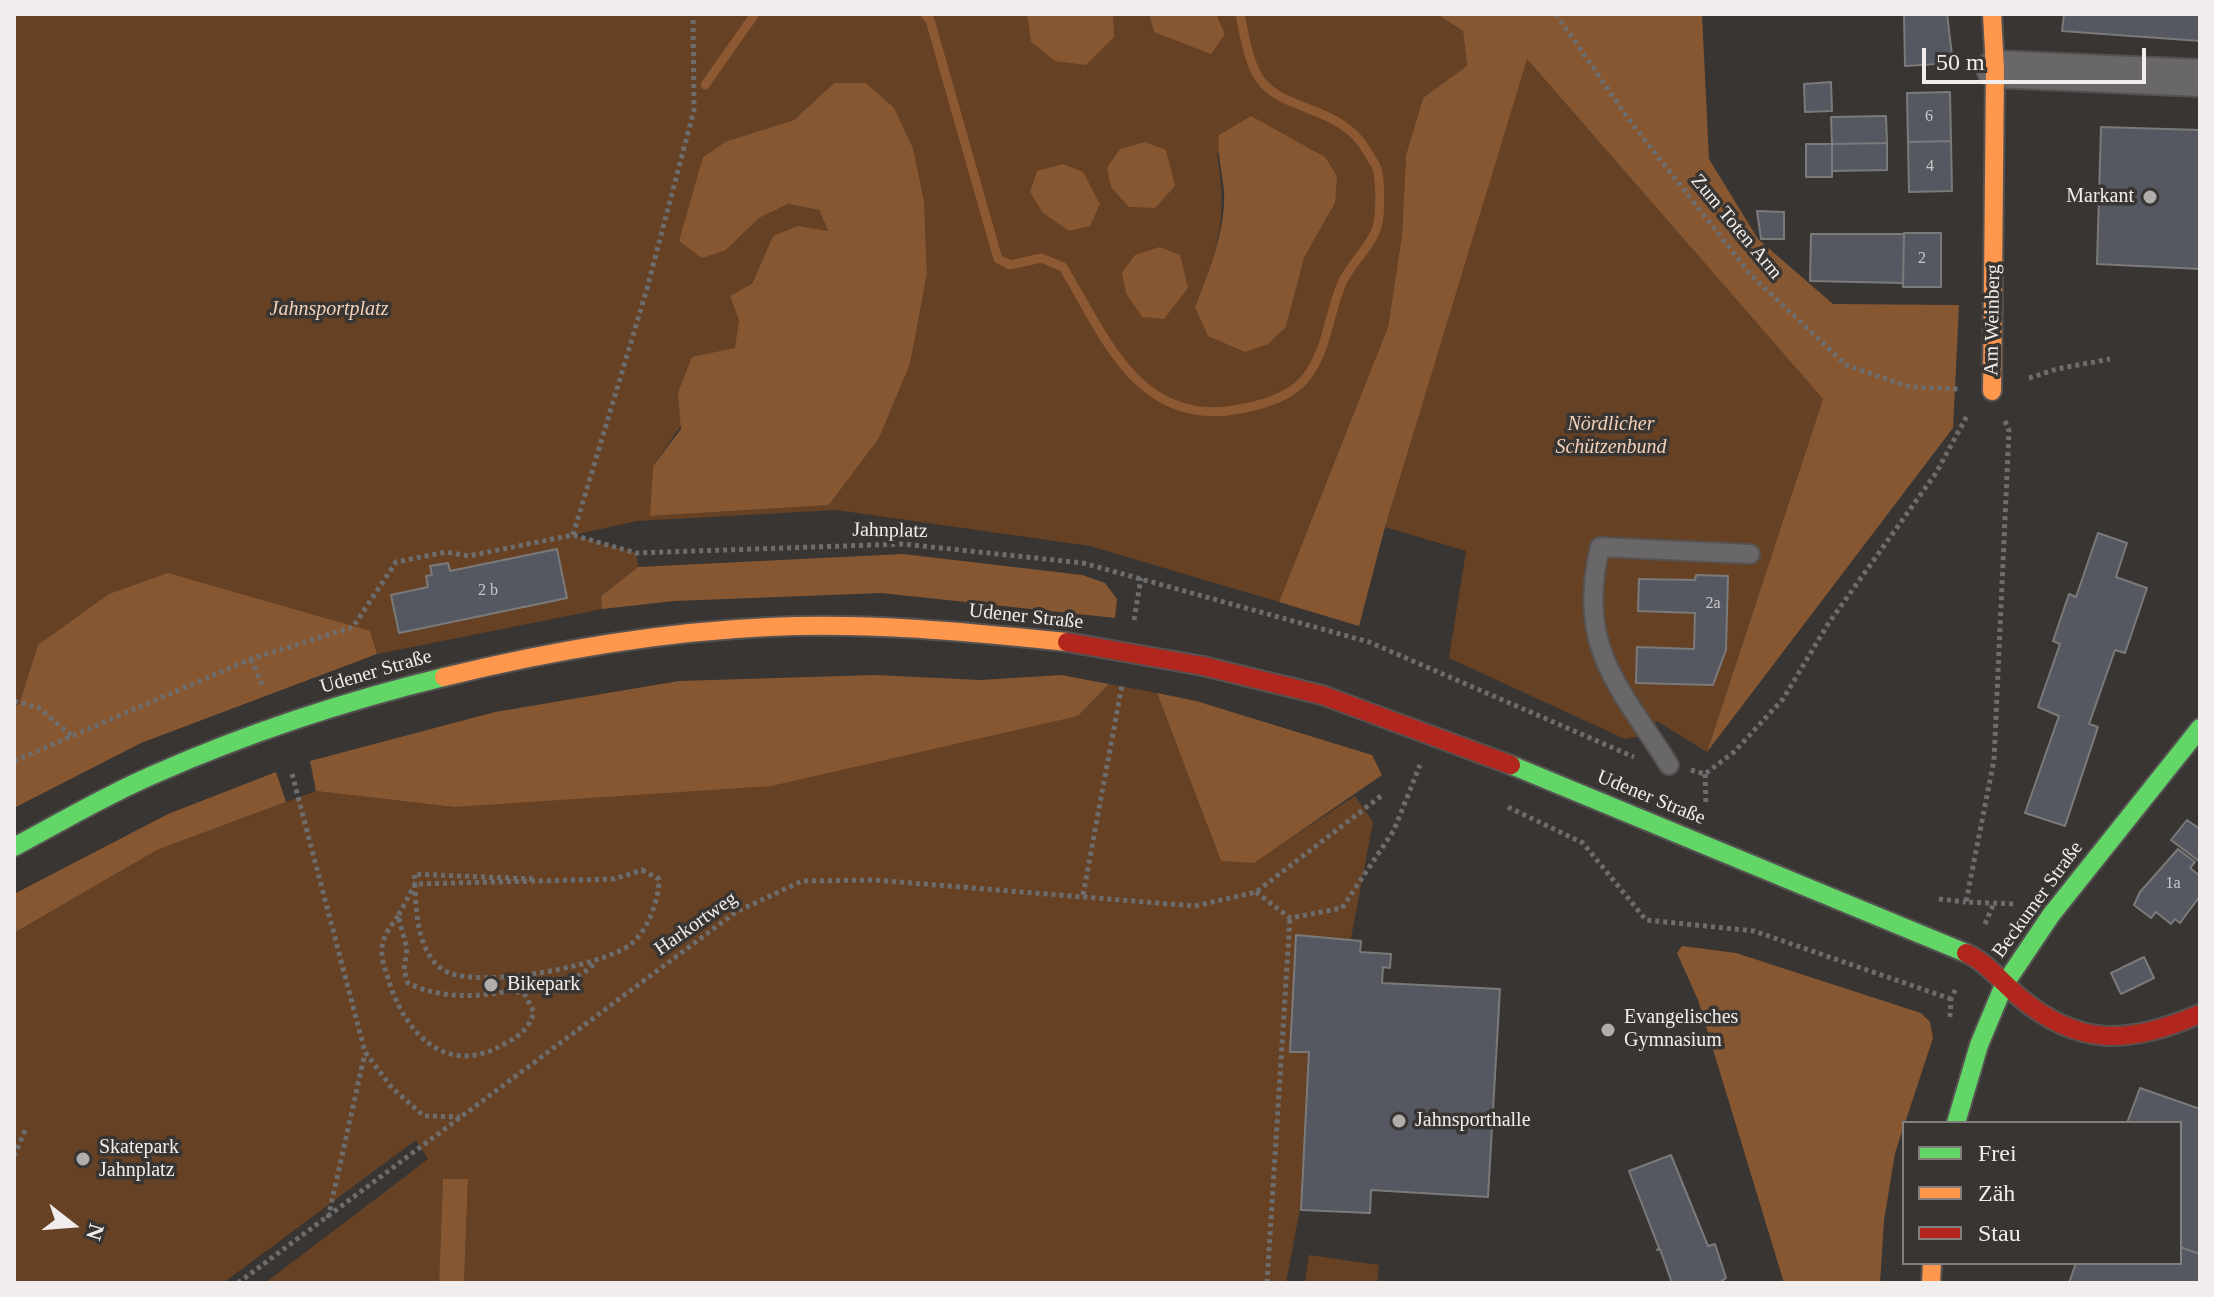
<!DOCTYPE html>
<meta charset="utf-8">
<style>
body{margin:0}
#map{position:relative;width:2214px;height:1297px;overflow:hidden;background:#383533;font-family:Georgia,serif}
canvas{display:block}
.frame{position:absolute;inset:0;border:16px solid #f0edec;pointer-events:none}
.legend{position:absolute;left:1902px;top:1121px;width:280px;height:144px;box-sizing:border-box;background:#393532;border:2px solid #827f7c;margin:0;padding:10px 14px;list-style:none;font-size:24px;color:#f0edec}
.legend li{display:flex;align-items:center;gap:16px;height:40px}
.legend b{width:40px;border:2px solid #827f7c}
.north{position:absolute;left:32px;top:1185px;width:80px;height:80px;-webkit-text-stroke:6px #393532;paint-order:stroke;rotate:107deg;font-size:22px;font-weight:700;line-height:32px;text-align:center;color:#f0edec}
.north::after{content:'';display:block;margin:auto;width:28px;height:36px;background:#f0edec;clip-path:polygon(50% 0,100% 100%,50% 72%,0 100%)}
.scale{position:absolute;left:1922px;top:48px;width:224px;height:36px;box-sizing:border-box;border:4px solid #f0edec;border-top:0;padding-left:10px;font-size:24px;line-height:28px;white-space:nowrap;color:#f0edec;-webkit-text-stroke:6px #393532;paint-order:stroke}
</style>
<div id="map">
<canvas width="2214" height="1297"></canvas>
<div class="frame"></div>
<ul class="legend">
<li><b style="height:10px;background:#63d668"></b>Frei</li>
<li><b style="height:10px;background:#ff974d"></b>Zäh</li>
<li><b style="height:10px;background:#b3261e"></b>Stau</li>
</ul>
<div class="north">N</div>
<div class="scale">50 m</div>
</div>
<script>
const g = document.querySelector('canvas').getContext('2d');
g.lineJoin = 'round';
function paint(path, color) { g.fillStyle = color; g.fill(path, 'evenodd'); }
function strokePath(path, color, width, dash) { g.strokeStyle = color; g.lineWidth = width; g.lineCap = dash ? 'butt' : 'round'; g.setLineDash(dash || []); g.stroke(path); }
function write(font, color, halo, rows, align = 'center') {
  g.font = font + ' Georgia,serif'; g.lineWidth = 7; g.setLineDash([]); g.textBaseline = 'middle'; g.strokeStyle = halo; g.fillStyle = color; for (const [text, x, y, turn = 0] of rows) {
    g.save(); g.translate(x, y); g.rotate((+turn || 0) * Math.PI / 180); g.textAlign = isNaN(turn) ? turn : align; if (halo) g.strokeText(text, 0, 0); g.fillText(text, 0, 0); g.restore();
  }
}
paint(new Path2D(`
 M14,14h1013l4,28 24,19 58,-24v-23h36l5,18 71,2 -9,-20h221l26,17 4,36 -44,31 -17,57 -4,80 -14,92 -109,275 -189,-56 -254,-36 -199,11 -63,14 62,18 2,14 -36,28v14l-225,45 -7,-23 -351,75 -5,-1zM834,83h32l28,26 19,39 11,53 3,73 -17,90 -31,74 -50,67 -178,11 2,-50 82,-118 17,-64 21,-48 55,-4 -9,-22 -31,-6 -29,14 -33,32 1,-109 67,-21zM1217,153l118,50 -31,55 -18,69 -91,-20c24,-63 33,-86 22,-154z
 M1526,58l297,341 -116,353 -50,-31 -17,15 -15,3 -176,-81 17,-107 -81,-24z
 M1109,684l48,9 64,168 33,1 101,-66 18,26 -87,461h-822l4,-104 -25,1 -4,103h-174l163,-124 -12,-19 -193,143h-209v-350l143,-83 159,-59 138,16 624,-91z
 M1309,1255l70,10 -2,18h-72z`), '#664124');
paint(new Path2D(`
 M1027,14h86l1,23 -28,28 -31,-4 -24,-19z
 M1149,14h67l9,20 -14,20 -57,-22z
 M1437,14h265l7,145 49,80 75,65 126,1 -6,123 -246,324 116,-353 -296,-340 -142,468 -26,99 -80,-24 109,-275 14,-92 4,-80 17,-57 44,-32 -4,-35z
 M834,83h32l28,25 19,40 11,53 3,73 -17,90 -31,74 -50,67 -179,11 3,-50 28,-37 -3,-36 14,-36 43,-9 4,-28 -9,-24 22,-12 21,-48 25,-10 30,5 -9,-21 -31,-6 -29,14 -33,32 -24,8 -23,-17 24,-84 24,-16 67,-21z
 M1251,116l74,41 12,19 -2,27 -31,55 -18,69 -18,17 -23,8 -37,-16 -13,-29c13,-34 27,-67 29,-103 2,-23 -8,-45 -5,-69z
 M1145,142l21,8 9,36 -20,22 -26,-1 -18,-20 -4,-19 13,-19z
 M1063,164l20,8 17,32 -10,22 -21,5 -27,-19 -12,-20 7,-21z
 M1160,247l20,8 8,33 -24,31 -22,-2 -16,-24 -4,-20 13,-18z
 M903,554l179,21 23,8 12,16 -2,19 -234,-25 -206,8 -73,8 -1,-13 37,-29z
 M168,573l202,58 7,23 -236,89 -127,65v-103h5l19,-60 71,-51z
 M875,675l105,5 81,-5 48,9 -31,32 -307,70 -317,21 -138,-16 -6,-30 185,-49 184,-31z
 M1157,693l39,8 176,54 10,20 -128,88 -33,-2z
 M276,772l10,30 -129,48 -143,83v-39l154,-80z
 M1682,946l54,7 185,60 9,9 3,16 -38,115 -11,68 -4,62h-96l-86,-283 -21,-47z
 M443,1179h25l-4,104h-25z`), '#875732');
strokePath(new Path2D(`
 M925,14l5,6 68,239 12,6 31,-7 22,9c42,70 76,162 177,142 22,-4 50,-12 65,-30 23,-29 23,-64 37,-96 8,-19 29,-36 35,-56 4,-13 3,-42 1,-55 -1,-7 -8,-15 -11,-21 -27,-47 -86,-39 -108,-73 -11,-17 -15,-45 -19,-64
 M705,85l50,-71`), '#8c5932', 9);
const building = new Path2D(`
 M1904,14h43l6,49 -48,3z
 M2064,14h136v27l-138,-10z
 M1831,82l1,29 -27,1 -1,-28z
 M1950,92l1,49 -43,1 -1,-49z
 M1886,116l1,27 -55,1 -1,-27z
 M2101,127l99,3v139l-103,-5z
 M1951,141l1,50 -43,1 -1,-50z
 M1887,143v27l-55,1v-27z
 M1806,144h26v33h-26z
 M1757,211l27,1v27h-23z
 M1904,233h37v54h-38z
 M1811,234h93l-1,49 -93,-2z
 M2098,533l29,10 -11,34 31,11 -22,65 -10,-3 -26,74 9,3 -33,99 -40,-13 34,-97 -21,-9 22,-63 -7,-3 16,-47 7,3z
 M557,549l10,49 -168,35 -8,-38 37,-8 -2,-11 6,-1 -2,-9 18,-3 2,8z
 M1696,575l32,1 -2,74 -13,35 -77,-2 1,-36 57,2 1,-36 -57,-2 1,-32 56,1z
 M2187,820l13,9v33l-29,-22z
 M2178,849l17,13 -5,6 10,8v20l-20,27 -5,-4 -4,5 -15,-12 -5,6 -17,-13 6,-13z
 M1296,935l65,6 -1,11 31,2 -1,14 -7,-1 -1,16 118,6 -12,208 -117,-7 -1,23 -69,-3 8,-158h-19z
 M2144,957l10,21 -33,16 -10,-21z
 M2140,1088l60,21v145l-20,-7v-124h-53z
 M1671,1155l37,91 7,-2 11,34 -7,5h-47l-12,-34 -3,1 2,-2 -30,-77z
 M2180,1247l20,7v29h-131l7,-20h104z`);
paint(building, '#555761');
strokePath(building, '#7b7a7a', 2);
const lane = new Path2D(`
 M1669,765c-50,-80 -93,-117 -69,-218l150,7`);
const street = new Path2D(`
 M1995,69l205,9`);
const fast = new Path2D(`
 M1511,765l455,188
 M14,847c47,-25 92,-52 141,-73 93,-41 190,-73 289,-97
 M1956,1123l23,-78 25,-60 47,-70 149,-187`);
const slow = new Path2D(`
 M1992,14l3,55 -3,322
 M444,677c106,-26 215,-45 325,-50 99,-5 199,5 298,15
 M1931,1283l1,-20`);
const jam = new Path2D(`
 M1203,666l119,29 189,70
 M1966,953c19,8 36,29 52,43 61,52 111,48 182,18`);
strokePath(lane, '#555251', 22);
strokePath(street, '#555251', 40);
strokePath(fast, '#555251', 22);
strokePath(slow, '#555251', 22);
strokePath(jam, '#555251', 22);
strokePath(new Path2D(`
 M1556,14l74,107 120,153 96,91 64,22 49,2
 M2029,378l28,-9 53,-10
 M2005,421l4,10 -15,329 -28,142 49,2
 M573,535l73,-243 48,-182 -1,-96
 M1134,620l7,-42
 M251,659l12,28
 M14,701l25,7 33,28
 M14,761l237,-102 102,-32 43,-65 50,-10 22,4 105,-21 63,18 267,-9 180,19 286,79 265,115
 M1691,770l14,4 29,-22 49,-53 45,-75 108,-151 31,-57
 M292,774l73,278 27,36 32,28 36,1
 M1705,774l1,31
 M1508,807l75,36 63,77 108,11 197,68
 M642,870l17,9c0,20 -11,52 -28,65 -29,23 -159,47 -189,25 -25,-18 -26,-58 -27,-85l199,-5z
 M533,879l-119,-5 1,10 -17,32 9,32 -3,22 4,13c36,18 80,14 118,4 30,-7 43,1 69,-24
 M1256,892l34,26 52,-10 52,-78 26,-65
 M1083,895l39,-210
 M1939,899l27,3
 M398,916c-7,10 -16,21 -16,33 -1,12 5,24 8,36 19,54 60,92 116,58 15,-8 23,-15 28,-31l-9,-17 -9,-4
 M1985,924l9,-21
 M1950,1017l1,-18 5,-11
 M14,1156l12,-28
 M328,1218l37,-165
 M238,1283l498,-371 66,-31 72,-1 321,26 61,-14 125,-96
 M1267,1283l23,-365`), '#6e6d6d', 5, [4, 4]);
strokePath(lane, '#696767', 18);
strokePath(street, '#696767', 36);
strokePath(fast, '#63d668', 18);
strokePath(slow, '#ff974d', 18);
strokePath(jam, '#b3261e', 18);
const jamBridge = new Path2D(`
 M1067,642l136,24`);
strokePath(jamBridge, '#555251', 22, []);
strokePath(jamBridge, '#b3261e', 18);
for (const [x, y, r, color] of [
 [2150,197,8,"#b0adab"],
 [491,985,8,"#b0adab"],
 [1608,1030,8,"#b0adab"],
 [1399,1121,8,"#b0adab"],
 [83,1159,8,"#b0adab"]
]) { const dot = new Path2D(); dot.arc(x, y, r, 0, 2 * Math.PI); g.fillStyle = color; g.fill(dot); strokePath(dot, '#393532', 3); }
write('16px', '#c9c8c9', null, [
 ["6",1929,117],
 ["4",1930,167],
 ["2",1922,259],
 ["2 b",488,591],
 ["2a",1713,604],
 ["1a",2173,884]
]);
write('20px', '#f0edec', '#393532', [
 ["Markant",2134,197,"right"],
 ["Bikepark",507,985],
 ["Evangelisches",1624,1018],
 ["Gymnasium",1624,1041],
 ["Jahnsporthalle",1415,1121],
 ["Skatepark",99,1148],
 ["Jahnplatz",99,1171]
], 'left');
write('20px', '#f0edec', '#393532', [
 ["Zum Toten Arm",1736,227,50],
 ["Am Weinberg",1993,320,-89],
 ["Jahnplatz",890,531,1],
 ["Udener Straße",1026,617,6],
 ["Udener Straße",376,672,-16],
 ["Udener Straße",1651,798,22],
 ["Beckumer Straße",2038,900,-54],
 ["Harkortweg",696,924,-35]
]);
write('italic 20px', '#f3d2bb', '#393532', [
 ["Jahnsportplatz",329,310],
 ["Nördlicher",1611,425],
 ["Schützenbund",1611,448]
]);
</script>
